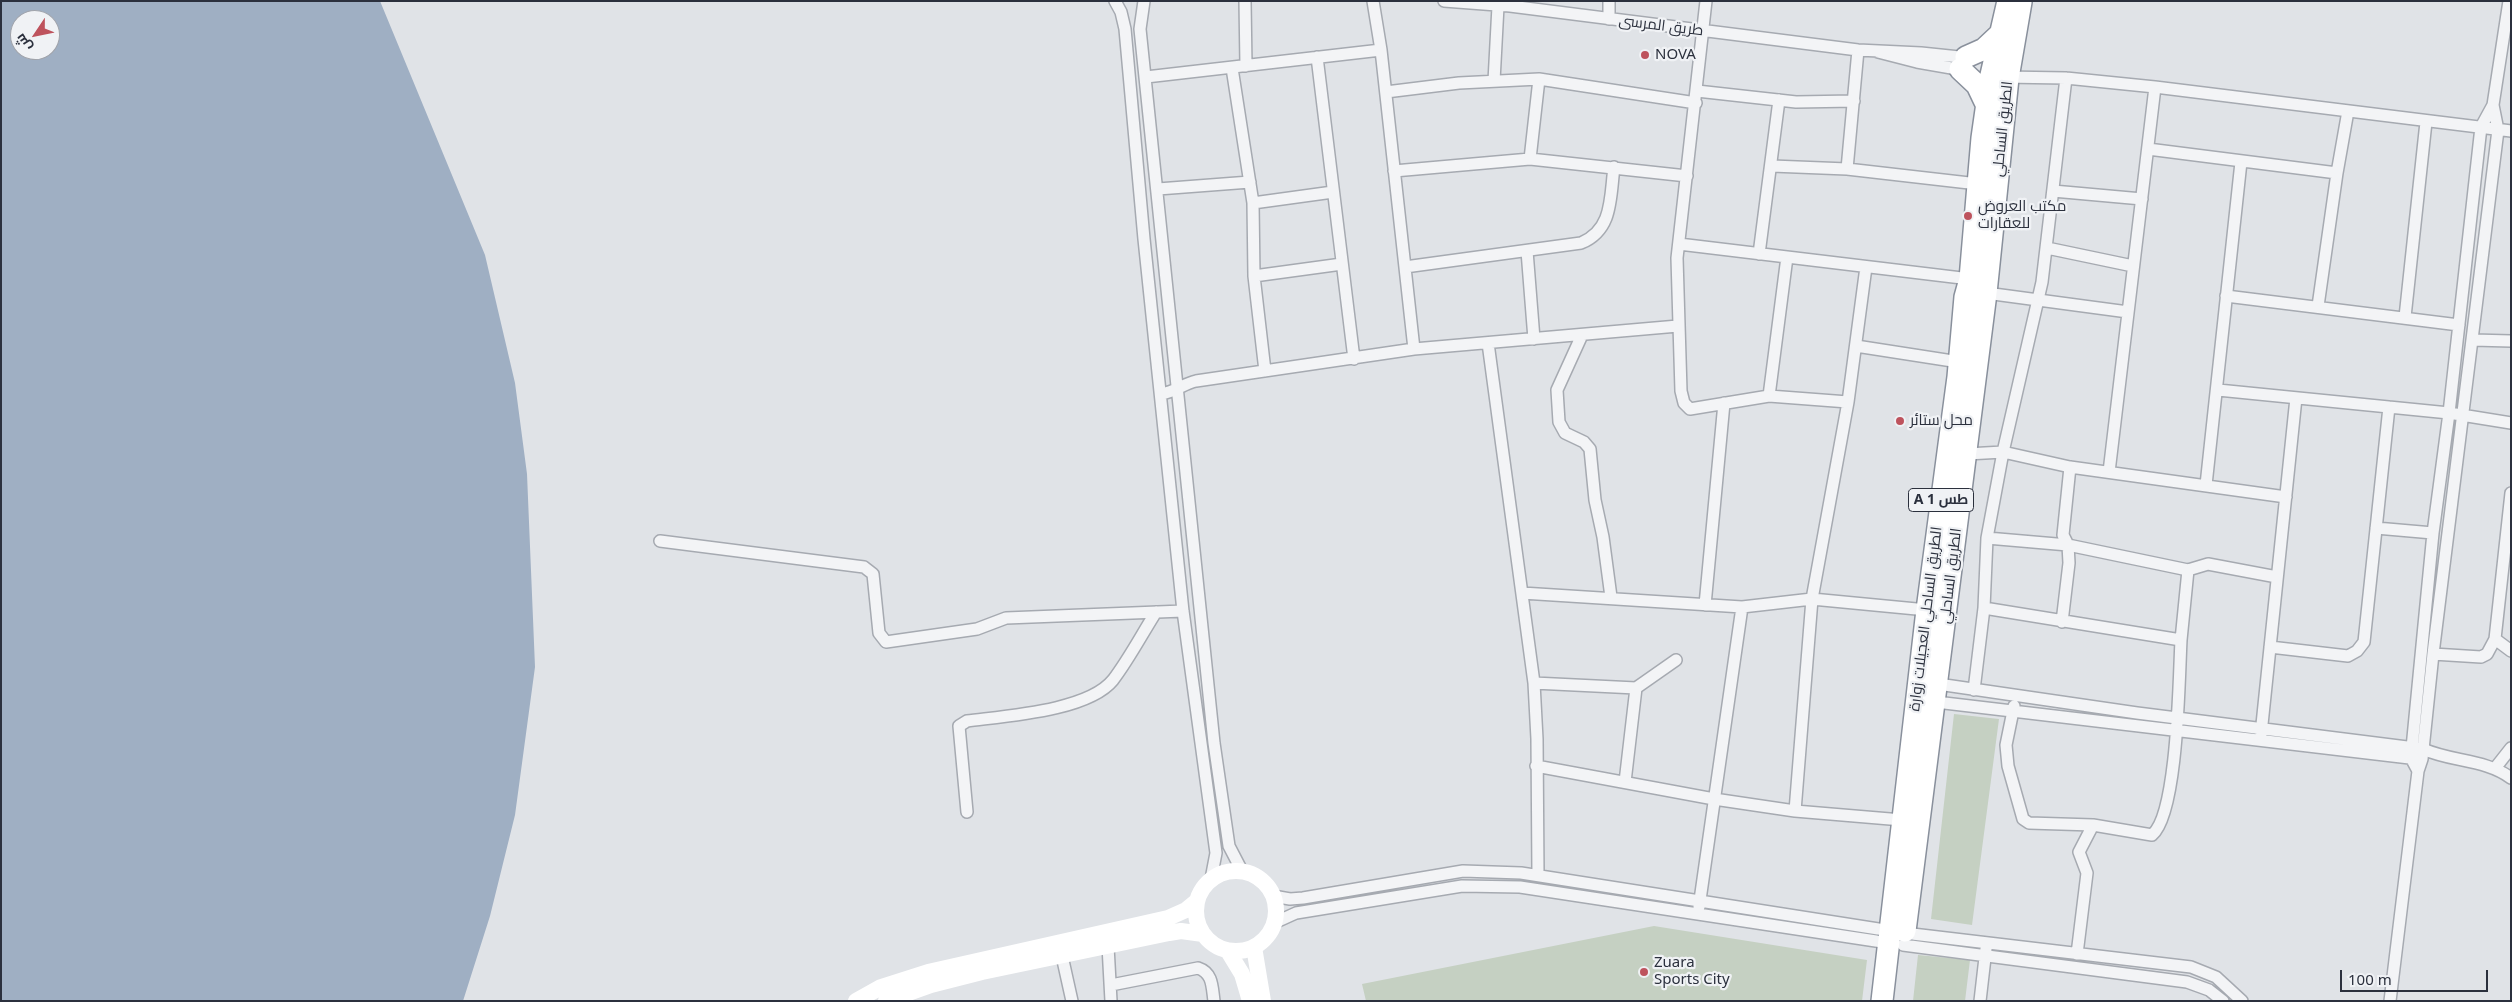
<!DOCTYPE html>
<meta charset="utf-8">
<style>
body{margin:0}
#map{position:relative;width:2512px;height:1002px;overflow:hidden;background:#e0e3e7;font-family:"Noto Sans",Cairo,sans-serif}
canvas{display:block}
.frame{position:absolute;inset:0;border:2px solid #2b303d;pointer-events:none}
.north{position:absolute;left:10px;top:10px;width:50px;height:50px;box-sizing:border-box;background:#f0f2f5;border:1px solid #a1a4ab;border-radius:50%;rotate:236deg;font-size:14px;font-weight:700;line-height:20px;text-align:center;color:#2b303d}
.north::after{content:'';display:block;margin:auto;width:18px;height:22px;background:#be535d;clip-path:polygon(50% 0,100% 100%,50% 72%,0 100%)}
.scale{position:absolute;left:2340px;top:970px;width:148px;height:22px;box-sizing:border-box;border:2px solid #2b303d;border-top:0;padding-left:6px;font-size:15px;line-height:18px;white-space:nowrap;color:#2b303d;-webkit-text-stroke:4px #f0f2f5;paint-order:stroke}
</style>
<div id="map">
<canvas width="2512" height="1002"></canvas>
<div class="frame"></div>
<div class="north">ش</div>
<div class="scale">100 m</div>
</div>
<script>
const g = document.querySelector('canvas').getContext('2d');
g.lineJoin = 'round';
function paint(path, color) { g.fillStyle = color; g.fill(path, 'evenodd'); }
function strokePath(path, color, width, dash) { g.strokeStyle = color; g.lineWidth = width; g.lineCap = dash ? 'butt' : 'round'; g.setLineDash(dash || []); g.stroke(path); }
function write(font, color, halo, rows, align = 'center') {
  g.font = font + ' "Noto Sans",Cairo,sans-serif'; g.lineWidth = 4.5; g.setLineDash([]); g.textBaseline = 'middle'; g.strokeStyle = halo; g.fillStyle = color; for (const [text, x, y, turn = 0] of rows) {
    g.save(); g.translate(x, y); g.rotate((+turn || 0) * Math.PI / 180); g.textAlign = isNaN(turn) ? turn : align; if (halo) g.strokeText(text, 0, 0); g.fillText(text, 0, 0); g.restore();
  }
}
paint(new Path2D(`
 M1954,714l45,5 -27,206 -41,-6z
 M1654,926l213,34 -5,41h-496l-4,-17z
 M1918,955l52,5 -5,41h-52z`), '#c5d0c2');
paint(new Path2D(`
 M1,1h379l105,254 30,128 12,91 8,193 -20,148 -25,101 -27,85h-462zM20,20h30v30h-30z`), '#9fafc3');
const street = new Path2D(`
 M1115,1l6,11 4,17 19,210 39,372 33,242 -5,26
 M1144,1l-4,28 74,714 15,103 13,25
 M1245,1l1,65
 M1373,1l8,49 33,299
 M1444,1l66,5 348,44 63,3 48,5
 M1609,1v18
 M1706,1l-29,257 4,133 3,12 6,6 79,-13 79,6
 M1878,52l39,10 46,8
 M1317,57l37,302
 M1232,68l21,135 1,73 11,95
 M1146,77l235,-27
 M2003,77l63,1 89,9 356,44
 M1494,81l4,-75
 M1697,91l99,11 58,-1
 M1386,92l73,-9 80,-4 157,24
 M2148,149l189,24 11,-62
 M1530,159l9,-80
 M1772,166l75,3 131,15
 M1847,169l11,-119
 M1394,171l136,-12 157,17
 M1158,189l92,-7
 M2053,191l89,8
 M1253,203l80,-11
 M1679,244l291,35
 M2047,248l86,18
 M1527,251l7,88
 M1759,254l20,-154
 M1405,267l176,-24c32,-13 29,-45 33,-76
 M1254,276l88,-12
 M1986,293l142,19
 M2226,296l233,29
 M2318,306l19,-133
 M2405,317l21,-195
 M1582,335l-25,55 2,32 6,11 19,9 6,7 5,51 8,37 8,60
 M2473,340l38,1
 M1488,343l46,340 3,56 1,136
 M1856,346l103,16
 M2218,390l231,23 62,10
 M1161,394c14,-2 22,-10 35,-13l218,-32 264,-23
 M1769,396l18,-139
 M1967,454l36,-2 67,15 216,30
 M2109,472l46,-385
 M2206,485l35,-323
 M2376,528l57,5
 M1987,538l81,7 120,25 20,-6 69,13
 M660,541l204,26 9,7 6,59 7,9 91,-13 29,-11 177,-7
 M1522,593l220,14 70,-8 115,11
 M1705,605l19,-202
 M1984,608l197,32c-2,36 -3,174 -29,195l-59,-10 -14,27 8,21 -10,81
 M2062,622l7,-59 -1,-18 -5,-10 7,-68
 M2495,639l16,12
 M2181,640l7,-70
 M2270,647l78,9 9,-5 7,-9 25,-235
 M2433,654l48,3 6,-3 8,-15 16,-146
 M1534,683l102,5
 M1938,684l199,29 286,36c29,13 62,10 88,29
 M1974,690l10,-82 3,-70 16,-86 39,-170 24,-204
 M1936,702l482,57
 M2014,706l-8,39 2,21 15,53 6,4 64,2
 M2261,734l35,-336
 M1536,766l178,33 81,12 107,9
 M2496,767l15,-19
 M2418,771l-7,-13 1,-10 21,-215 16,-120 32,-286 12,-22 16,-104
 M1625,782l11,-94 40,-28
 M1795,811l17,-212 36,-197 18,-135
 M967,812l-8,-86 8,-5c38,-5 121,-10 146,-41 16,-21 29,-46 43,-68
 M1273,896l17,3 13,-1 160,-27 58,2 370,58
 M1699,907l43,-300
 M1274,923l22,-10 166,-27 58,1 369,56
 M1904,933l287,34 25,10 26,24
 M1903,945l284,37 22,8 14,11
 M1108,946l3,55
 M1062,956l10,45
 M1111,985l87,-17c15,5 14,19 16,33
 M1980,1001l6,-52
 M2390,1001l28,-230 4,-12 11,-105 65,-524 -5,-25`);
const highway = new Path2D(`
 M1966,57l18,-8 16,-15
 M1960,69l17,16 10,21
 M1905,931l81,-638 22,-215 13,-76
 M1882,1001l45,-391 31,-233 7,-80 5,-18 12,-141 9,-63 17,-74`);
strokePath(street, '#a6aab1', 14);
strokePath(highway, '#89909c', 24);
strokePath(street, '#f3f4f6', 11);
strokePath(new Path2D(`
 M1196 911a40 40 0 1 1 80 0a40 40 0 1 1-80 0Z
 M1254,947l9,54
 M1228,951l14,23 8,27
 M856,1001l25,-14 47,-15 240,-54 18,-8 11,-9
 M886,1001l45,-16 51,-13 187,-39 12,-2 22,3`), '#fff', 16);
strokePath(highway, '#fff', 21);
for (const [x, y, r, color] of [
 [1645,55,5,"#be535d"],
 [1968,216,5,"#be535d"],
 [1900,421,5,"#be535d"],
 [1644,972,5,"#be535d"]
]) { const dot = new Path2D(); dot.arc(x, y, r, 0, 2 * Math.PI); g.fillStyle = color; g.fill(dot); strokePath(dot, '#f0f2f5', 2); }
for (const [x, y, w] of [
 [1941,500,65]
]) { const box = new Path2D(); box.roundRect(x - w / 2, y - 11.5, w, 23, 4); g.fillStyle = '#f0f2f5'; g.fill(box); strokePath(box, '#2b303d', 1); }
write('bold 14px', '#2b303d', null, [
 ["A 1 طس",1941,500]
]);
write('15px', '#2b303d', '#f0f2f5', [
 ["طريق المرسى",1661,26,7],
 ["الطريق الساحلي",2003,129,-84],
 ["الطريق الساحلي",1951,576,-83],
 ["الطريق الساحلي العجيلات زوارة",1926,619,-83]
]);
write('15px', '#2b303d', '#f0f2f5', [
 ["NOVA",1655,55],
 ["مكتب العروض",1978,207],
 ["للعقارات",1978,224],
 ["محل ستائر",1910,421],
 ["Zuara",1654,963],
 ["Sports City",1654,980]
], 'left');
</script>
